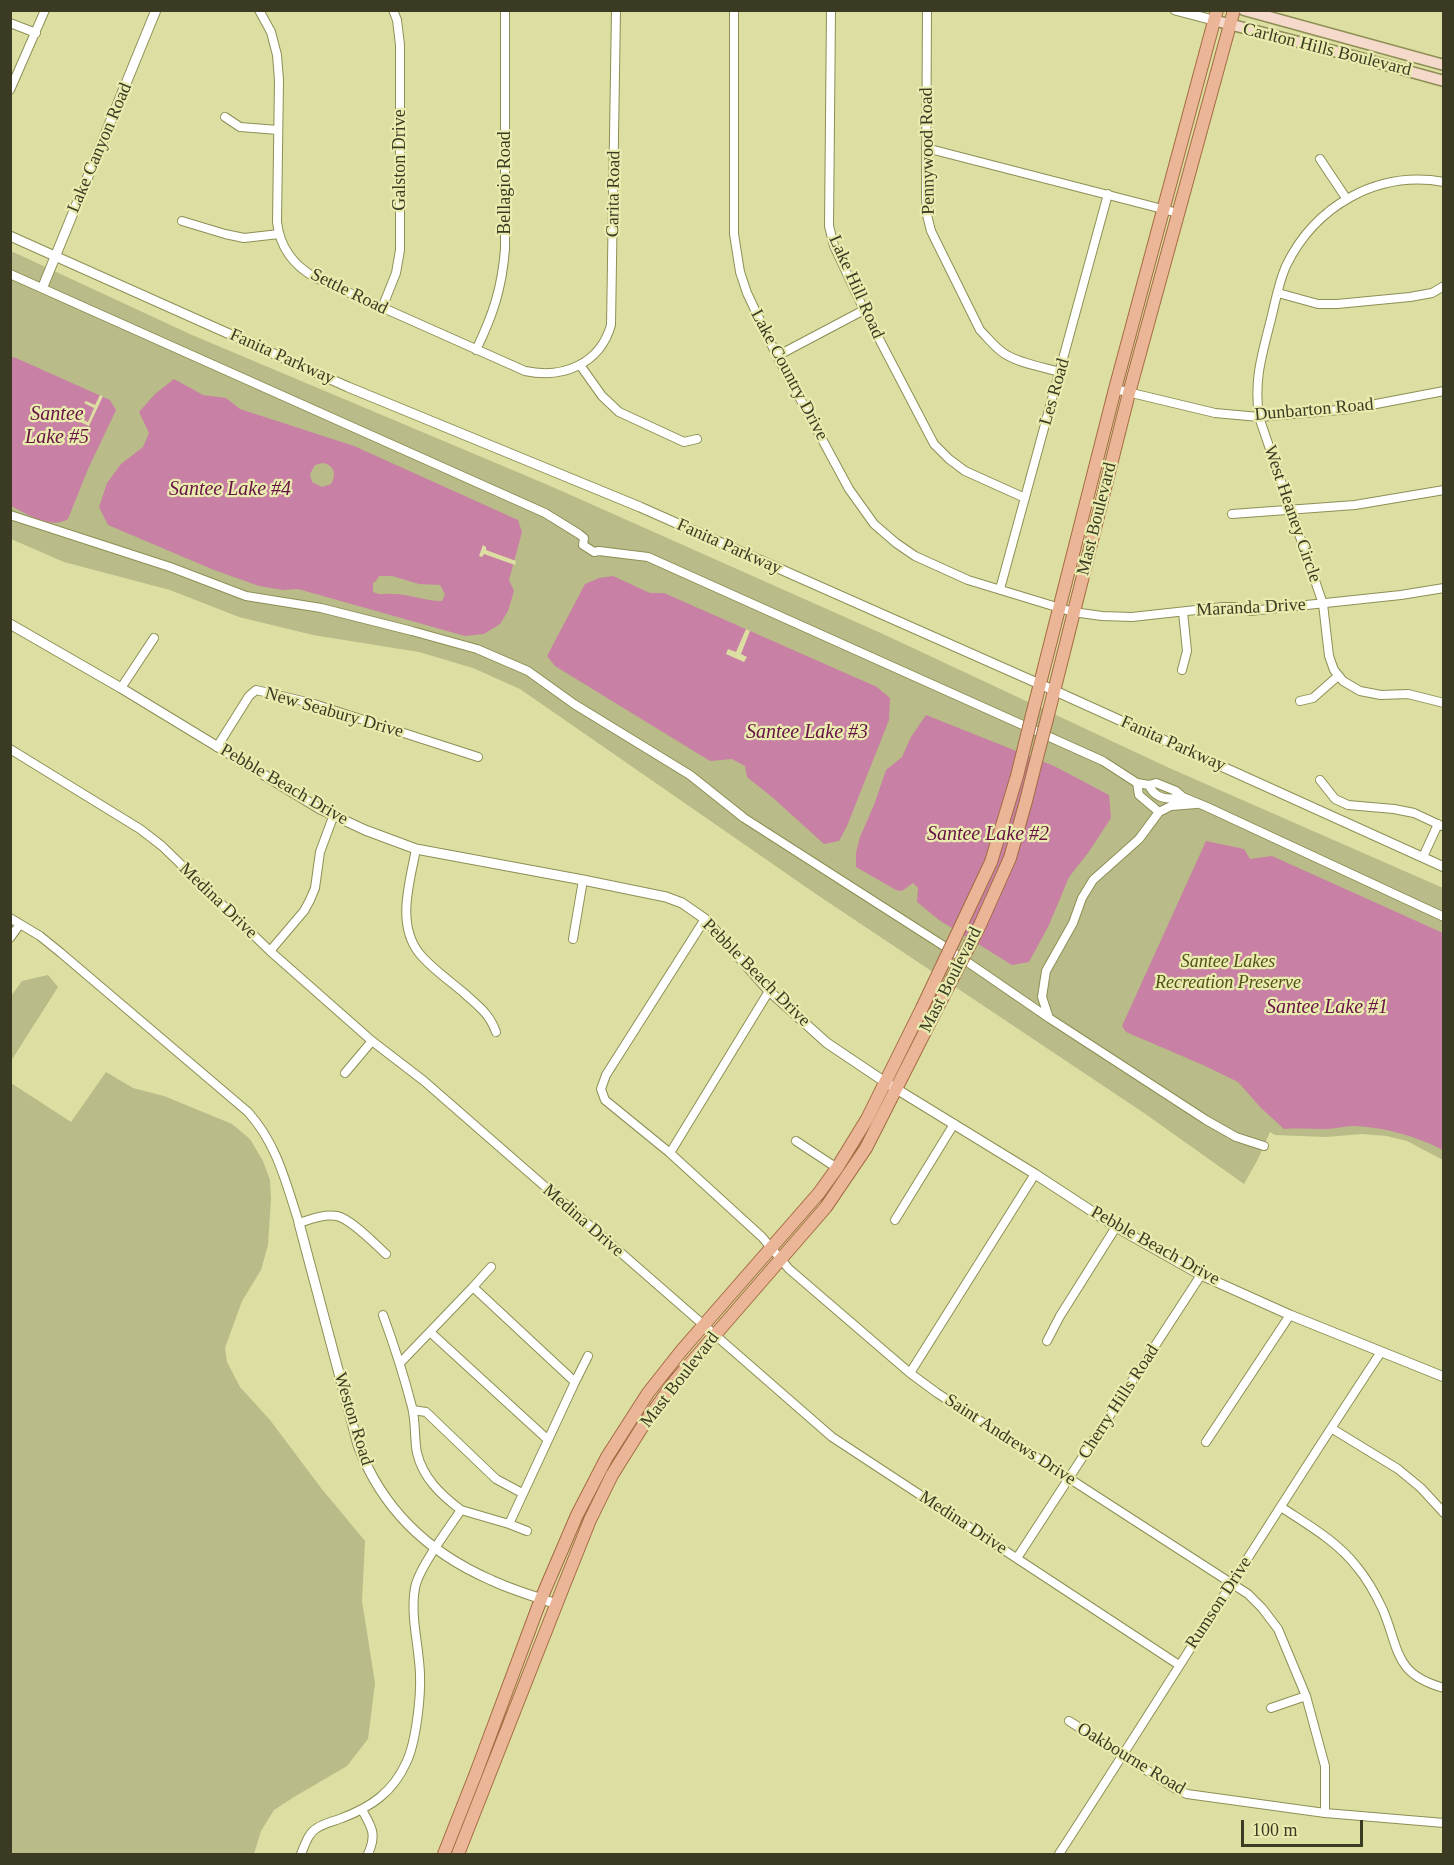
<!DOCTYPE html>
<style>
body{margin:0}
#map{position:relative;width:1454px;height:1865px;overflow:hidden;background:#dddea2;font-family:Georgia,serif}
canvas{display:block}
.frame{position:absolute;inset:0;border:12px solid #3b3b23;pointer-events:none}
.scale{position:absolute;left:1241px;top:1820px;width:122px;height:27px;box-sizing:border-box;border:3px solid #3b3b23;border-top:0;padding-left:8px;font-size:18px;line-height:21px;white-space:nowrap;color:#3b3b23;-webkit-text-stroke:4px #eaebaf;paint-order:stroke}
</style>
<div id="map">
<canvas width="1454" height="1865"></canvas>
<div class="frame"></div>
<div class="scale">100 m</div>
</div>
<script>
const g = document.querySelector('canvas').getContext('2d');
g.lineJoin = 'round';
function paint(path, color) { g.fillStyle = color; g.fill(path, 'evenodd'); }
function strokePath(path, color, width, dash) { g.strokeStyle = color; g.lineWidth = width; g.lineCap = dash ? 'butt' : 'round'; g.setLineDash(dash || []); g.stroke(path); }
function write(font, color, halo, rows, align = 'center') {
  g.font = font + ' Georgia,serif'; g.lineWidth = 4.5; g.setLineDash([]); g.textBaseline = 'middle'; g.strokeStyle = halo; g.fillStyle = color; for (const [text, x, y, turn = 0] of rows) {
    g.save(); g.translate(x, y); g.rotate((+turn || 0) * Math.PI / 180); g.textAlign = isNaN(turn) ? turn : align; if (halo) g.strokeText(text, 0, 0); g.fillText(text, 0, 0); g.restore();
  }
}
paint(new Path2D(`
 M11,251l181,84 356,150 335,149 284,133 276,121v272l-36,-19 -20,-5 -25,-2 -36,3 -51,-2 -5,-3 -12,27 -14,25 -100,-71 -328,-219 -296,-205 -47,-21 -54,-16 -106,-17 -74,-18 -69,-27 -106,-28 -53,-23z
 M48,975l10,12 -47,74v-65l11,-15z
 M106,1072l27,16 31,8 68,28 18,15 13,22 7,19 1,19 -3,46 -7,25 -19,31 -17,47 2,14 13,25 30,33 51,68 44,53 -3,60 13,82 -7,56 -21,27 -53,31 -20,13 -13,21 -7,23h-243v-771l60,39z`), '#b9bb88');
paint(new Path2D(`
 M11,357l5,1 94,42 6,10 -28,59 -20,50c-18,11 -40,-5 -57,-13z
 M174,379l29,16 23,3 14,11 114,37 164,74 4,12 -13,48 5,11 -6,20 -8,13 -16,10 -19,2 -167,-47 -15,1 -24,-4 -45,-16 -106,-45 -9,-18 8,-24 14,-19 22,-17 6,-14 -10,-21 16,-18zM323,463c11,2 14,12 8,21l-9,3 -10,-5 -2,-8 5,-9zM379,576h13l27,8 21,1 5,9 -3,7c-17,0 -33,-7 -50,-7 -10,-1 -9,2 -19,-2v-9l3,-2z
 M613,576l37,17h14l213,94 13,11 -1,22 -42,106 -8,15 -15,3 -52,-47 -25,-20 -2,-11 -13,-7 -22,2 -155,-95 -8,-10 38,-72 14,-6z
 M926,715l128,51 55,29 2,23 -23,35 -19,24 -20,48 -20,37 -17,3 -73,-45 -22,-18 1,-14 -5,-5 -11,8 -6,-1 -40,-23v-14l4,-16 14,-32 12,-35 16,-13 9,-20z
 M1206,841l38,8 6,10 22,-3 171,77v217c-27,-14 -59,-23 -89,-24 -10,0 -19,3 -28,3 -15,0 -28,-1 -42,0l-23,-21 -23,-26 -35,-17 -77,-33 -4,-6z`), '#c881a4');
paint(new Path2D(`
 M100,395l3,1 -14,30 -18,-8 1,-3 16,7 6,-14 -10,-5 2,-2 9,4z
 M483,545l3,2v3l30,11 -1,4 -31,-11 -2,3 -3,-1z
 M746,629l4,2 -9,23 6,3 -3,5 -18,-8 2,-5 8,3z`), '#dddea2');
const minor = new Path2D(`
 M259,10l12,22 6,23 2,25 -2,142c3,26 17,44 39,56l209,93c38,8 75,-7 86,-46l5,-315
 M734,10v224l6,38 7,21 30,63 72,133 25,35 22,19 19,13 53,24 105,32 29,4 30,1 91,-10h12l15,4 151,-16 43,-7
 M831,10l-2,216 5,20 30,64 70,134 15,15 16,12 60,27
 M927,10l-1,187 1,18 4,16 49,99c8,8 15,18 25,24 16,10 38,13 55,18
 M10,23l26,10
 M10,90l35,-80
 M225,117l15,10 38,3
 M926,148l252,65
 M1320,159l26,39
 M1444,182c-67,-12 -129,24 -158,84 -8,18 -11,38 -16,57 -9,35 -16,58 -11,94l64,187 6,52 5,14 9,11 17,10 21,4 27,-1 36,9
 M182,221l43,13 19,4 35,-4
 M10,274l535,239 34,21 5,4 -1,7 11,7 5,-1 49,6 455,204 34,22 12,2 7,-2 20,8 7,6 24,10 237,110
 M1278,293l40,11h19l73,-7 22,-4 12,-7
 M382,308l14,-35 4,-23v-205l-3,-25 -4,-10
 M476,350c17,-35 26,-62 29,-101v-239
 M777,356l87,-46
 M580,365l22,31 17,16 65,30 13,-3
 M1115,389l100,24 44,4 91,-8 94,-18
 M1232,514l123,-9 89,-15
 M10,515l160,52 76,29 75,12 91,23 65,18 51,22 46,33 116,71 54,43 203,130 102,70
 M1000,589l108,-395
 M1182,670l5,-19 -4,-39
 M121,688l33,-50
 M1300,701l13,-3 25,-22
 M217,747l32,-51 7,-6 55,13 167,54
 M10,749l130,80 22,17 108,105 102,90 52,40 408,356 347,228
 M1320,780l15,19 13,6 46,4 20,4 30,14
 M1137,783l2,12 20,17 -20,27 -46,41 -11,18 -9,25 -27,48 -4,26 7,21 157,102 30,17 28,9
 M1149,785c6,15 20,15 34,12
 M1159,812l12,-6 25,-2
 M416,849c-6,33 -20,74 3,104 12,15 30,27 45,40 15,14 25,20 32,39
 M1423,857l15,-33
 M10,918l30,18 21,17 187,159c29,32 38,71 51,111 12,-4 25,-9 38,-7 14,3 38,28 49,38
 M705,919l-99,156 -5,14 4,11 65,53 92,84 27,32 121,104 27,20 311,201 14,14 16,21 28,67 19,70v47
 M10,938l10,-14
 M573,939l10,-59
 M270,951l34,-40 6,-11 5,-12 5,-36 13,-35
 M345,1073l27,-32
 M796,1141l41,27
 M670,1153l99,-162
 M895,1220l59,-96
 M473,1287l18,-20
 M430,1332l117,107
 M1047,1341l13,-25 56,-89
 M400,1363l73,-76 102,95 -66,142 -48,-14
 M910,1373l125,-199
 M575,1382l13,-26
 M413,1410l13,2 70,67 26,14
 M1331,1428l67,41 23,19 23,25
 M1206,1442l84,-127
 M1281,1507c27,18 56,34 76,60 10,12 19,28 26,43 17,41 11,64 61,78
 M509,1524l18,7
 M1017,1558l184,-283
 M1271,1708l35,-12
 M1069,1721l107,68 11,5 138,19 119,10
 M362,1810c10,18 15,24 6,44
 M301,1854c4,-9 7,-21 16,-26 7,-5 18,-7 25,-10 29,-11 51,-26 64,-55 10,-20 15,-66 14,-89 -1,-29 -10,-58 -5,-86 3,-19 34,-60 46,-78 -20,-15 -38,-32 -44,-57 -3,-15 -1,-31 -5,-46 -8,-31 -18,-62 -29,-92
 M1059,1854c108,-166 212,-336 322,-502`);
const tertiary = new Path2D(`
 M1175,10l38,10
 M10,236l338,151 292,120 413,183 391,177
 M44,284l112,-274
 M10,624l111,64 199,121 45,21 51,19 167,31 83,17 16,6 23,16 64,72 58,52 58,39 150,92 81,53 85,48 89,40 154,62
 M299,1223l59,222c24,64 71,108 133,135 21,10 43,16 65,24`);
const secondary = new Path2D(`
 M1244,10l200,55
 M1213,20l144,37 87,24`);
const primary = new Path2D(`
 M1032,715l83,-326 102,-379
 M1047,719l82,-326 105,-383
 M1026,801l7,-28
 M444,1854l32,-81 65,-174 36,-84 30,-58 41,-64 34,-43 137,-157 18,-25 30,-49 55,-111
 M458,1854l104,-264 28,-70 22,-45 32,-51 31,-43 151,-174 40,-59 68,-134`);
strokePath(minor, '#8e8f55', 10);
strokePath(tertiary, '#8e8f55', 11);
strokePath(secondary, '#8e8f55', 13);
strokePath(primary, '#a46b42', 14);
strokePath(minor, '#fff', 8);
strokePath(tertiary, '#fff', 9);
strokePath(secondary, '#f5dacb', 10);
strokePath(primary, '#ebb698', 12);
const primaryBridge = new Path2D(`
 M1033,773l14,-54
 M922,1008l69,-146 26,-86 15,-61
 M934,1014l46,-89 30,-67 16,-57`);
strokePath(primaryBridge, '#a46b42', 14, []);
strokePath(primaryBridge, '#ebb698', 12);
write('18px', '#3b3b23', '#eaebaf', [
 ["Carlton Hills Boulevard",1327,50,14],
 ["Lake Canyon Road",100,148,-67],
 ["Pennywood Road",928,151,-91],
 ["Galston Drive",400,160,-90],
 ["Bellagio Road",505,183,-90],
 ["Carita Road",614,194,-89],
 ["Lake Hill Road",856,287,66],
 ["Settle Road",349,292,26],
 ["Fanita Parkway",282,357,24],
 ["Lake Country Drive",789,375,62],
 ["Les Road",1055,392,-74],
 ["Dunbarton Road",1314,410,-5],
 ["West Heaney Circle",1292,514,71],
 ["Mast Boulevard",1097,519,-76],
 ["Fanita Parkway",729,547,24],
 ["Maranda Drive",1251,608,-3],
 ["New Seabury Drive",334,713,16],
 ["Fanita Parkway",1173,744,24],
 ["Pebble Beach Drive",284,785,30],
 ["Medina Drive",218,901,44],
 ["Pebble Beach Drive",756,973,45],
 ["Mast Boulevard",951,980,-63],
 ["Medina Drive",583,1221,41],
 ["Pebble Beach Drive",1155,1246,29],
 ["Mast Boulevard",680,1380,-52],
 ["Cherry Hills Road",1119,1402,-57],
 ["Weston Road",353,1419,73],
 ["Saint Andrews Drive",1010,1440,33],
 ["Medina Drive",963,1523,33],
 ["Rumson Drive",1219,1603,-57],
 ["Oakbourne Road",1131,1759,31]
]);
write('italic 18px', '#525219', '#eaebaf', [
 ["Santee Lakes",1228,962],
 ["Recreation Preserve",1228,983]
]);
write('italic 20px', '#671245', '#eaebaf', [
 ["Santee",57,415],
 ["Lake #5",57,438],
 ["Santee Lake #4",230,490],
 ["Santee Lake #3",807,733],
 ["Santee Lake #2",988,835],
 ["Santee Lake #1",1327,1008]
]);
</script>
